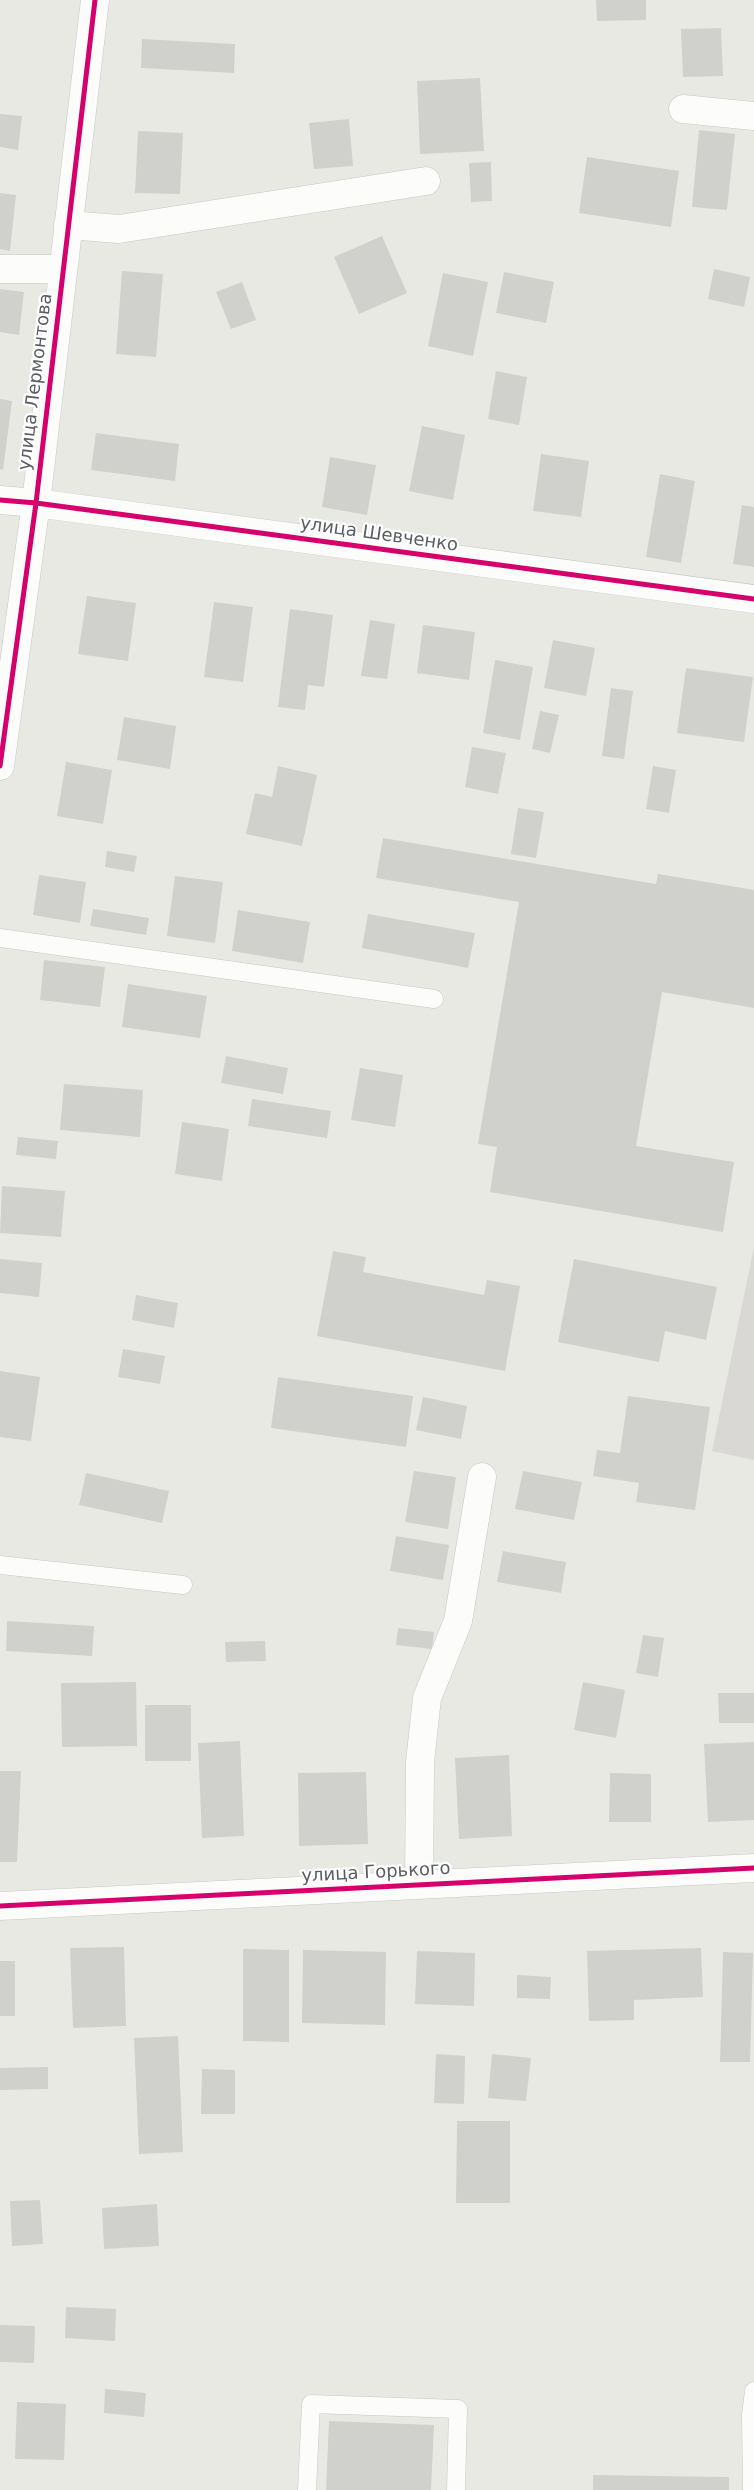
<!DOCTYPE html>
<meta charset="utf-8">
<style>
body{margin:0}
canvas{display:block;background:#e9e9e4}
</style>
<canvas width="754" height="2490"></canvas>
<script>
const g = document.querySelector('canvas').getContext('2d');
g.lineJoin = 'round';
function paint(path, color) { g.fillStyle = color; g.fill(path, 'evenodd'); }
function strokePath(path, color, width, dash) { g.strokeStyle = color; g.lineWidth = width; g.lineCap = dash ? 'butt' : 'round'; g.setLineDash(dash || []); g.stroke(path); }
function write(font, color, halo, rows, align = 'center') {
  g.font = font + ' "DejaVu Sans",sans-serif'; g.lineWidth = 4.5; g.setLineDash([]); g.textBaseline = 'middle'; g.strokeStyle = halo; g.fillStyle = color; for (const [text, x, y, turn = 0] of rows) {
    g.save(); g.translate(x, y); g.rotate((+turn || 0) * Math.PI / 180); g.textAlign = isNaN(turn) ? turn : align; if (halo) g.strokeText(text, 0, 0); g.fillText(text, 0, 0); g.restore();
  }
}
paint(new Path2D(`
 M754,1247v213l-42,-9z`), '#d9d8d4');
paint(new Path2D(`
 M596,0h50v20l-49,1z
 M721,28l2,48 -40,1 -2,-48z
 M142,39l93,5 -1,29 -93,-5z
 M480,78l4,73 -64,3 -3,-73z
 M0,114l22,2 -4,34 -18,-3z
 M349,119l4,47 -39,3 -5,-46z
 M699,130l36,4 -8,76 -35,-3z
 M138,131l45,2 -3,61 -45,-1z
 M587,157l92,14 -8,56 -92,-14z
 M491,162l1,39 -21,1 -2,-39z
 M0,193l16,2 -6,56 -10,-2z
 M382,236l25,57 -48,21 -25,-57z
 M714,269l36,8 -6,30 -36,-8z
 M122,271l41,3 -7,83 -40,-3z
 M504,272l50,10 -8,41 -50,-10z
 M443,273l45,9 -15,74 -45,-10z
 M242,282l14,38 -25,9 -15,-37z
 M0,289l24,3 -5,43 -19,-3z
 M496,371l31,6 -8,48 -31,-6z
 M0,399l12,2 -9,69 -3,-1z
 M422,426l43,9 -12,65 -44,-9z
 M96,433l83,11 -4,37 -84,-11z
 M541,454l48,7 -8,56 -48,-6z
 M330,457l46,8 -9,50 -45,-8z
 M660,474l35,7 -14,82 -35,-6z
 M742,505l12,2v60l-21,-3z
 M87,596l49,7 -8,58 -50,-7z
 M214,602l39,5 -10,75 -39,-5z
 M290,609l43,6 -9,72 -16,-2 -3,25 -27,-3z
 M370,620l25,4 -8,55 -26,-3z
 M423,625l52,7 -6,48 -52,-7z
 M553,640l42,8 -9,48 -42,-8z
 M495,660l38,7 -13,73 -37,-7z
 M686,668l67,9 -9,65 -67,-9z
 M611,688l22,3 -9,68 -22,-3z
 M540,711l19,4 -9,38 -18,-4z
 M124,717l52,9 -6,43 -53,-9z
 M472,747l34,6 -8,41 -33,-7z
 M66,762l46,8 -9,54 -46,-8z
 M278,766l39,9 -15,71 -56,-12 9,-41 17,4z
 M653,766l23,4 -7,43 -23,-4z
 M518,808l26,4 -8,46 -25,-4z
 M383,838l273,46 2,-10 96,16v118l-92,-16 -26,154 98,16 -11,70 -233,-40 7,-45 -19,-3 41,-242 -143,-24z
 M107,851l30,5 -3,16 -29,-5z
 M39,875l47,7 -6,41 -47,-8z
 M175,876l48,6 -8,61 -48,-7z
 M93,909l56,9 -3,17 -56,-9z
 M238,910l72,12 -7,41 -71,-12z
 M368,914l107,19 -7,35 -106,-20z
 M44,960l61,7 -5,40 -60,-7z
 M128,984l79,12 -7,42 -78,-11z
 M226,1056l62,12 -5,26 -62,-11z
 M360,1068l43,7 -8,52 -44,-7z
 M64,1084l79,6 -3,47 -80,-7z
 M252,1099l79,12 -4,27 -79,-12z
 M182,1122l47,7 -7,52 -47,-7z
 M18,1137l40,4 -2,18 -40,-4z
 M2,1186l63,5 -4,46 -61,-4z
 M333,1251l33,6 -3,15 121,23 3,-15 33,6 -15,85 -188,-35z
 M0,1259l42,4 -3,34 -39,-4z
 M574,1259l143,28 -11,53 -41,-9 -6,31 -101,-20z
 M136,1295l42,8 -4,25 -42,-8z
 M123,1349l42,7 -5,28 -42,-7z
 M0,1371l40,6 -9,64 -31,-4z
 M278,1377l135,19 -7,51 -135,-19z
 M628,1396l82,11 -15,103 -59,-8 3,-19 -46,-7 4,-26 23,3z
 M423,1397l44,9 -6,33 -45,-9z
 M414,1471l42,6 -8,52 -43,-7z
 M523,1471l59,11 -8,38 -59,-11z
 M86,1473l83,18 -7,32 -83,-18z
 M396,1536l53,9 -6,35 -53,-9z
 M503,1551l63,11 -5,31 -64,-11z
 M7,1621l87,5 -2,30 -86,-5z
 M398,1628l36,4 -2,17 -36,-4z
 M643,1635l21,3 -6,39 -22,-4z
 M265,1641l1,20 -40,1 -1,-20z
 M136,1682l1,64 -75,1 -1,-64z
 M583,1682l42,8 -9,48 -42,-8z
 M718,1693h36v30h-35z
 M145,1705h46v56h-46z
 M240,1741l4,95 -42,2 -4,-95z
 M754,1742v78l-46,2 -4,-78z
 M509,1755l3,81 -53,3 -4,-81z
 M0,1771h21l-4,91h-17z
 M366,1772l2,72 -69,2 -1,-73z
 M610,1773l41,1v48h-42z
 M124,1947l2,79 -53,2 -3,-80z
 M701,1948l2,49 -69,3v20l-45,1 -2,-70z
 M243,1949l46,1v92l-46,-1z
 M303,1950l83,2 -1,73 -83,-2z
 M417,1951l58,2 -1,53 -59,-2z
 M723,1952l30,1 -3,109h-30z
 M0,1961h15v55h-15z
 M517,1975l34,2 -1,22 -33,-1z
 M178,2036l5,116 -44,2 -5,-116z
 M436,2054l29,2 -1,48 -30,-1z
 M492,2054l39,4 -5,43 -38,-3z
 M48,2067v22l-48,1v-22z
 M202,2069l33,1v44h-34z
 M457,2121h53v82h-54z
 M40,2200l3,44 -31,2 -2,-45z
 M157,2204l2,42 -55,3 -2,-41z
 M66,2307l50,2 -1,32 -50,-3z
 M0,2325l35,1 -1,37 -34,-1z
 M105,2389l41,4 -2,24 -40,-4z
 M17,2402l49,2 -2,56 -49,-1z
 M329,2421l105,4 -3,65h-105z
 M593,2475l136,2v13h-136z`), '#d0d0cd');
const lane = new Path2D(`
 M0,938l434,61
 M0,1565l183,20
 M307,2490l4,-86 147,5 -2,81
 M752,2490l-1,-75 3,-24`);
const street = new Path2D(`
 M683,109l71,7
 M68,225l51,4 307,-48
 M0,269h63
 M0,500l36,3 718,96
 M0,766l36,-263 59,-503
 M419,1885l1,-123 7,-64 31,-77 24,-144
 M0,1906l754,-38`);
strokePath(lane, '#c6c6c4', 19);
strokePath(street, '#c6c6c4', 29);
strokePath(lane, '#fcfcfb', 18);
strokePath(street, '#fcfcfb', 28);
strokePath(new Path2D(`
 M0,500l36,3 718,96
 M0,766l36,-263 59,-503
 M0,1906l754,-38`), '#d6006c', 5);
write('18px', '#5a5d62', '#fff', [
 ["улица Лермонтова",36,382,-83],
 ["улица Шевченко",379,535,8],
 ["улица Горького",376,1873,-3]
]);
</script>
